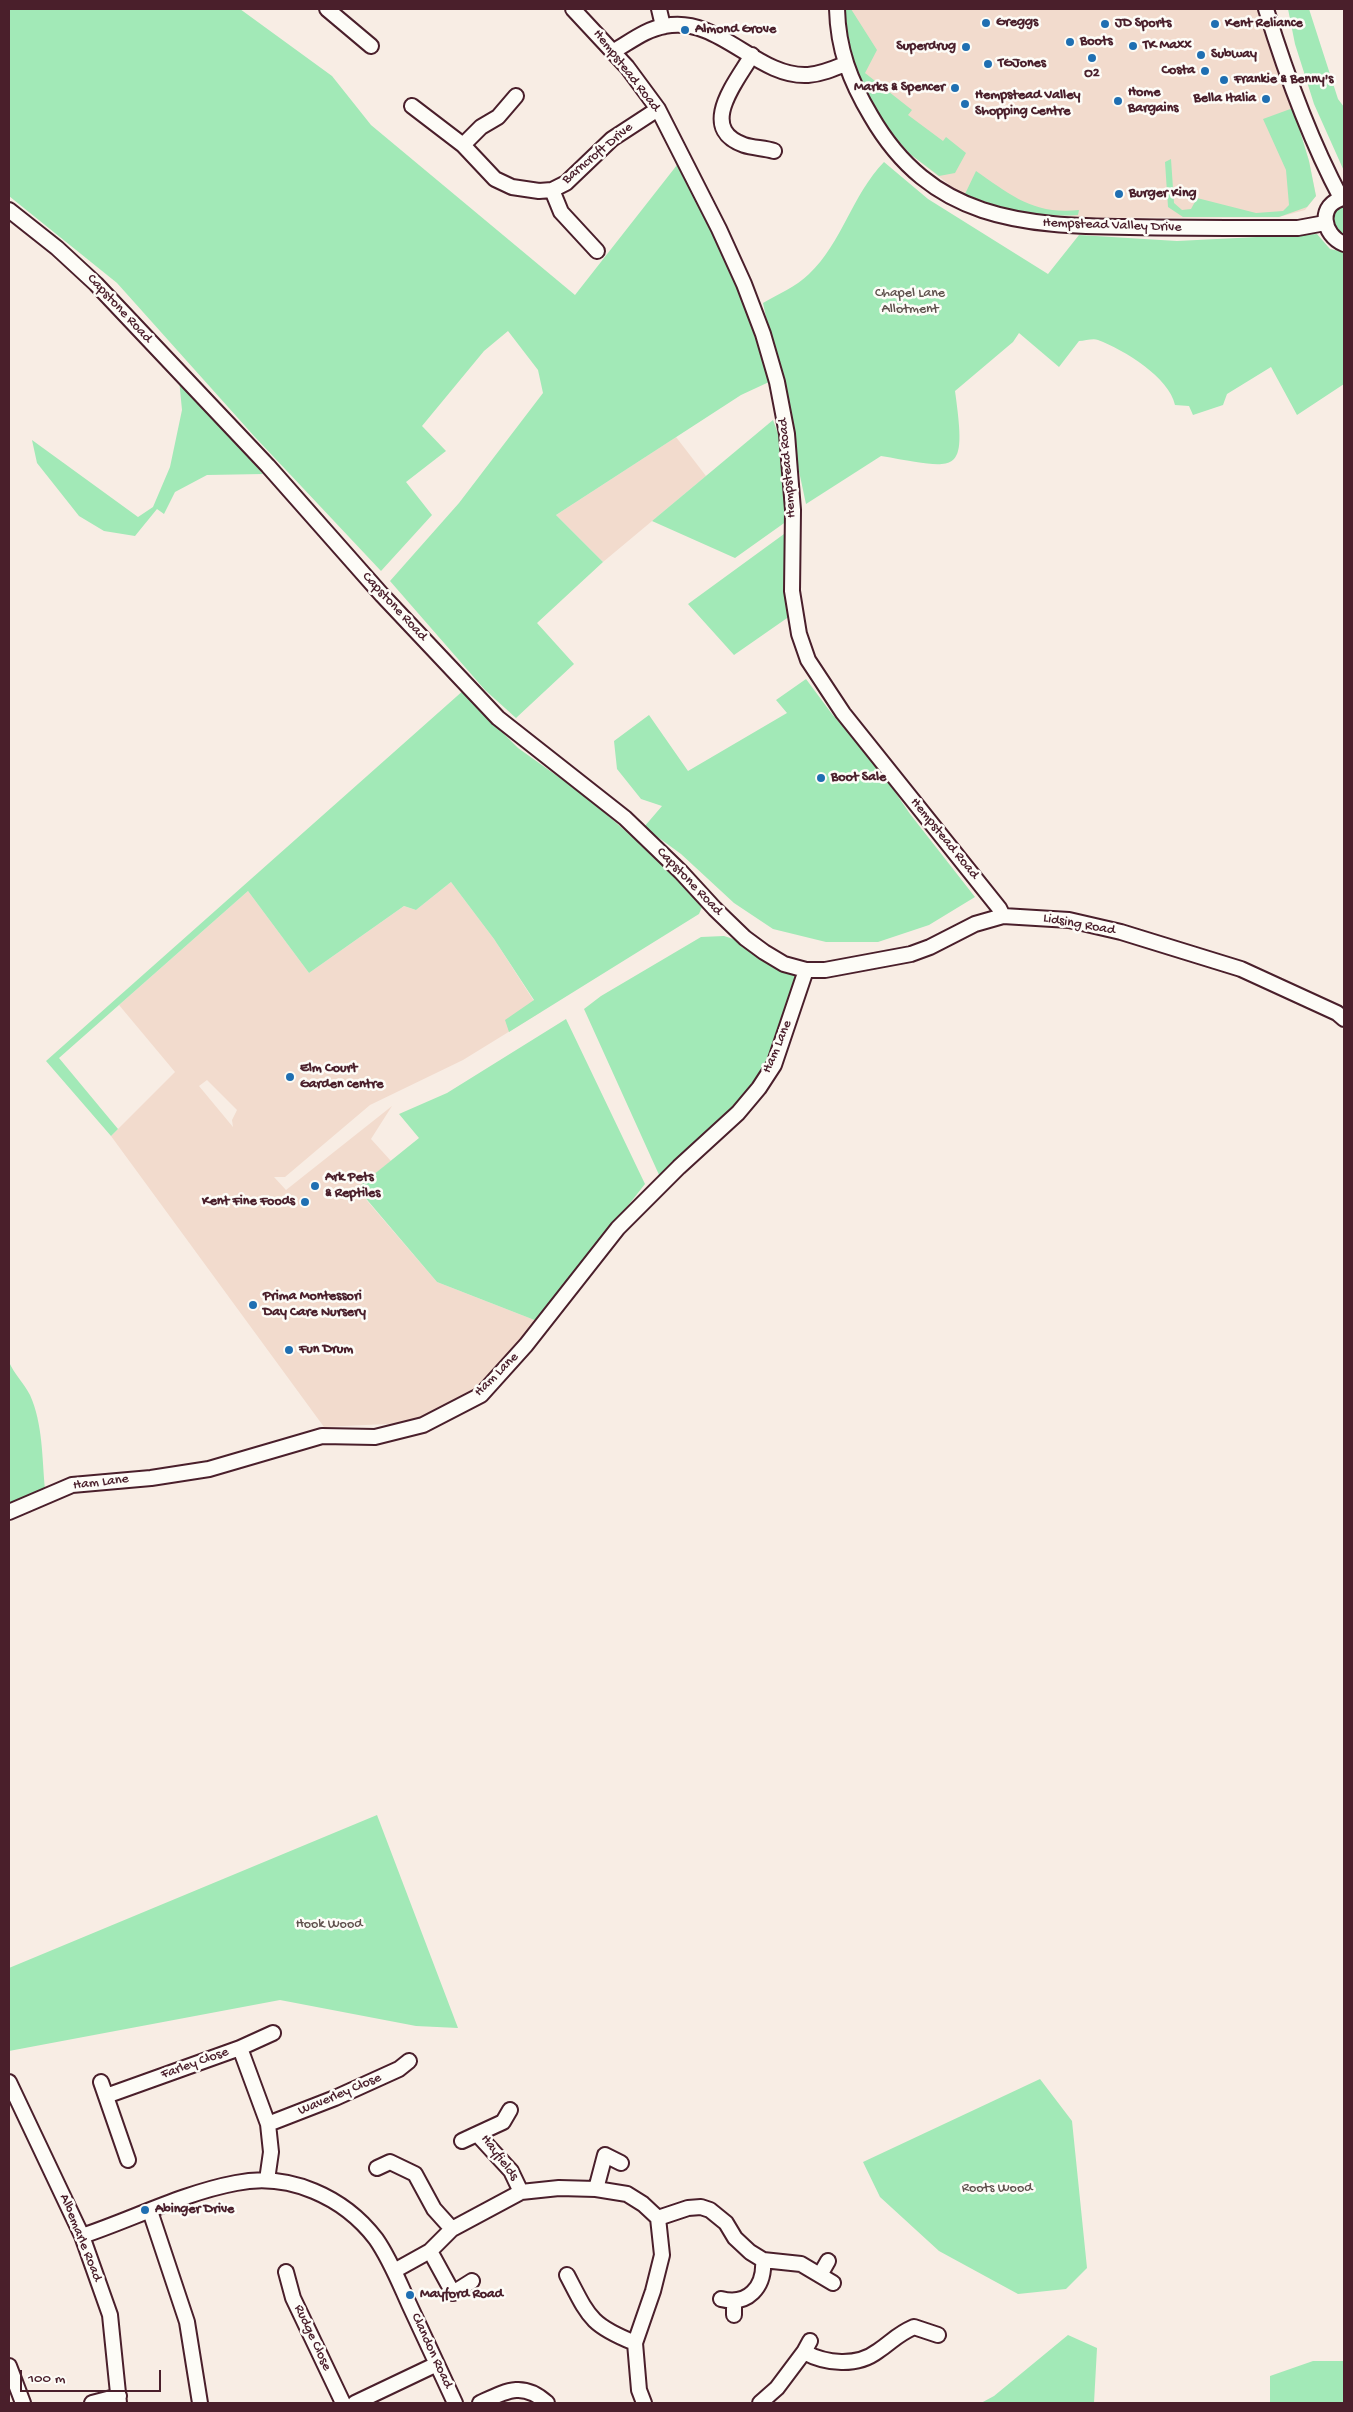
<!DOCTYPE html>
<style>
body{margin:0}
#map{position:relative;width:1353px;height:2412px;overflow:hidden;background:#f8ede4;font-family:"Gochi Hand",sans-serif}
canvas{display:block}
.frame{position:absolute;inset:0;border:10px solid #4a1f2b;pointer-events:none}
.scale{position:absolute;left:20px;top:2370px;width:141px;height:22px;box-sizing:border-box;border:2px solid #4a1f2b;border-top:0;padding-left:6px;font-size:15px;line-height:18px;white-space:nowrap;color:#4a1f2b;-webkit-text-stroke:4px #fdfcf7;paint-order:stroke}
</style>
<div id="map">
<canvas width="1353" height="2412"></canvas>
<div class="frame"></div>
<div class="scale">100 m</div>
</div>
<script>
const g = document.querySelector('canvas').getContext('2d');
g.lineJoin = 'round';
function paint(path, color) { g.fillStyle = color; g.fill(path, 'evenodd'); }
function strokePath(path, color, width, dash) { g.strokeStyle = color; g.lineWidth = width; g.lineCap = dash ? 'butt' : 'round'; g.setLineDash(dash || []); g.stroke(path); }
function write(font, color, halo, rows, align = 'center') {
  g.font = font + ' "Gochi Hand",sans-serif'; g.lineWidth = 5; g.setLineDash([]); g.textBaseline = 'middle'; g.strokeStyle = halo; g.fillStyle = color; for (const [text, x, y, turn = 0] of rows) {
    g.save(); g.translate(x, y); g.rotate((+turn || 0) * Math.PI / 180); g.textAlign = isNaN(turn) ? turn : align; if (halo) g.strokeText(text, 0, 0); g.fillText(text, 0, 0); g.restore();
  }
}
paint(new Path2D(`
 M851,9h411l47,152 7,35 -11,14 -26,7 -230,1 -56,-12 -37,-16 -46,-36 -39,-66 -16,-40z
 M676,437l30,39 -103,86 -47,-47z
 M451,882l43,57 47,73 -78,48 -93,45 -85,72h-11l12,13 106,-84 -21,33 20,22 -34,28 80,93 100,39 -54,66 -76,36 -83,4 -213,-291 64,-64 -56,-67 129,-114 61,82 95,-67 12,4zM207,1080l30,30 -5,10 1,7 -34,-41z`), '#f2dbcd');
paint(new Path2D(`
 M9,9h231l92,67 39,49 204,170 102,-130 63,123 29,94 -28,13 -185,120 47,47 -66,61 37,41 -58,54 -31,-28 -95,-109 69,-78 84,-110 -5,-23 -30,-39 -24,20 -62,75 24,25 -40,31 26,33 -51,56 -127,-135 -137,-153 -108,-87z
 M843,9h8l26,41 -12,23 47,37 -4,5 35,26 3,-4 20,16 -11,20 -16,3 -29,-22 -28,-32 -20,-36 -19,-43z
 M1288,9h21l29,90 6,8v64l-30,-67 -19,-60z
 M1293,108l16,53 7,35 -9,11 -28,10h-96l-15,-10 -3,-45 6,-3 3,44 8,7 9,-1 6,-11 59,15 27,-2 6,-6 -3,-35 -23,-51z
 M884,162l44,37 120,75 31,-39 98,6 140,-7 13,15 14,3v132l-47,31 -26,-48 -44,27 -4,11 -30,10 -4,-9 -14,-1c-6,-28 -51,-55 -77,-65 -5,-2 -13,1 -19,1l-20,26 -40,-34 -6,9 -58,49c12,87 4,78 -74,65l-75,48 -43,-201c15,-9 33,-16 46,-29 33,-31 43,-79 75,-112z
 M976,171c35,24 57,44 103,39l-1,5c-39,3 -77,-6 -113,-21z
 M1344,202v37l-12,-12v-13z
 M179,379l84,95 -56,1 -32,17 -11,22 -7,-5 -22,27 -31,-5 -25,-15 -42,-53 -5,-23 106,77 15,-10 17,-40 12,-57z
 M773,420l11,30 3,71 -52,37 -83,-37z
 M784,534l1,39 5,43 -56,39 -46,-51z
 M806,679l26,35 44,50 34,50 65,83 -46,28 -51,17h-52l-53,-13 -39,-26 -53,-49 -37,-27 18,-21 -21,-7 -24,-30 -3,-28 35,-26 39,56 99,-58 -11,-13z
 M465,689l26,32 27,27 70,50 111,98 3,11 -3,7 -190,118 -4,-12 29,-20 -40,-61 -43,-57 -35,28 -12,-4 -95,67 -61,-82 -189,167 59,71 -7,7 -65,-75z
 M724,936l25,8 44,28 5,16 -40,91 -14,21 -84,77 -76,-168 17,-13 100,-59z
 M566,1019l79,165 -108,137 -100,-39 -80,-94 62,-50 -20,-24 48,-21z
 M9,1362c5,12 15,21 21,33 13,29 12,63 15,94l-36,15z
 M377,1815l81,213 -42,-2 -136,-26 -271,51v-83z
 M1040,2079l32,42 15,147 -21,21 -48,5 -79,-43 -59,-54 -17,-35z
 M1068,2335l29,13 -3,55h-113l13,-7z
 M1313,2361h31v42h-74v-27z`), '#a2e9b7');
const minor = new Path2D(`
 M327,9l44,37
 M573,9l54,58 31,42 61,120 25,55 19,50 14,48 10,52 6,76 -1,81 7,43 9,26 35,53 156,195 4,8
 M659,9l4,17
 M837,9c1,40 13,72 34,107 60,104 151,110 259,111 47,1 94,1 140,1h28l27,-5
 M1266,9c20,65 43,129 75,189
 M614,51c16,-9 32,-22 51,-25 54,-11 92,52 143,49 13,-1 25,-6 37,-11
 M752,55c-14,25 -56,73 -8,90 9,3 21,3 30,6
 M412,106l51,39 32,34 17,8 27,4 13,-1 14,-7 46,-44 46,-30
 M463,145l18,-18 17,-10 18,-21
 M552,190l9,22 36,39
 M1344,198c-27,6 -22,37 0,46
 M9,210l48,38 39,36 172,182 114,129 116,123 127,100 56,54 34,37 30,29 19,14 20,12 22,6h19l86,-16 19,-7 45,-23 28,-8 66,4 52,12 120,37 96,44 7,6
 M9,1512l63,-27 79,-7 58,-9 113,-33 53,1 48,-12 58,-30 45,-50 92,-117 61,-61 59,-54 21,-25 15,-23 32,-95
 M240,2048l33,-15
 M9,2082l73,154 28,79 9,88
 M101,2082l27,78
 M106,2096l134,-48 28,76 3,28 -4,28
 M510,2110l-7,12 -26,12 34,37 10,21
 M268,2124l67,-26 64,-29 10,-8
 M462,2141l15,-7
 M377,2168l13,-6 25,12 19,35 18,20
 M596,2189l9,-34 16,8
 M150,2211l37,111 13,81
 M658,2218l30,-10 13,-1 9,3 16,13 9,15 15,14 13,8 38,4 32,19
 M82,2236c51,-17 101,-43 154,-53 53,-11 108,14 140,56 14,20 23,43 33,65 15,33 31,66 46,99
 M430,2251l23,42 19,-12
 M394,2271l36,-20 22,-22 69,-37 38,-4 37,1 31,5 16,10 15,14 4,37 -9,36 -18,52 4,47 5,13
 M286,2272l7,26 50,105
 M567,2275c22,42 23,50 68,68
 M820,2275l8,-14
 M721,2299c27,7 44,-12 42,-39
 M734,2315v-12
 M804,2352l6,-11
 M9,2366l14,37
 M92,2403l27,-7
 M355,2403l82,-39
 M480,2403c26,-12 43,-22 67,0
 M760,2403l17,-15 27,-36c22,12 53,15 74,-1 15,-10 18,-16 36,-24l24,8`);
strokePath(minor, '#4a1f2b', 18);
strokePath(minor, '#fdfcf7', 14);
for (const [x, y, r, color] of [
 [986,23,5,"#1f6fb2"],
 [1105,24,5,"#1f6fb2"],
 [1215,24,5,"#1f6fb2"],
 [685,30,5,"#1f6fb2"],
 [1070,42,5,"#1f6fb2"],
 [1133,46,5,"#1f6fb2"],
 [966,47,5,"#1f6fb2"],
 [1201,55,5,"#1f6fb2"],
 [1092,58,5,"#1f6fb2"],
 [988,64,5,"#1f6fb2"],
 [1205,71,5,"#1f6fb2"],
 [1224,80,5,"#1f6fb2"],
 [955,88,5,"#1f6fb2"],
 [1266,99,5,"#1f6fb2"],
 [1118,101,5,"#1f6fb2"],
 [965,104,5,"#1f6fb2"],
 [1119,194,5,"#1f6fb2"],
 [821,778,5,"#1f6fb2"],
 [290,1077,5,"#1f6fb2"],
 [315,1186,5,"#1f6fb2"],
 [305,1202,5,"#1f6fb2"],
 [253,1305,5,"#1f6fb2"],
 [289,1350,5,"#1f6fb2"],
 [145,2210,5,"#1f6fb2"],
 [410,2295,5,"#1f6fb2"]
]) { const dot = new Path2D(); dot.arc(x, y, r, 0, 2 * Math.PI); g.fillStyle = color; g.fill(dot); strokePath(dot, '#fdfcf7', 2); }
write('bold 14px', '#4a1f2b', '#fdfcf7', [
 ["Greggs",996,23],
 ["JD Sports",1115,24],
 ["Kent Reliance",1225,24],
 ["Almond Grove",695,30],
 ["Boots",1080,42],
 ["TK Maxx",1143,46],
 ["Superdrug",956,47,"right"],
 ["Subway",1211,55],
 ["TGJones",998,64],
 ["Costa",1195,71,"right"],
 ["O2",1092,74,"center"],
 ["Frankie & Benny's",1234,80],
 ["Marks & Spencer",945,88,"right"],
 ["Home",1128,93],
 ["Bargains",1128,109],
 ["Hempstead Valley",975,96],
 ["Shopping Centre",975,112],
 ["Bella Italia",1256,99,"right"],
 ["Burger King",1129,194],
 ["Boot Sale",831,778],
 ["Elm Court",300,1069],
 ["Garden centre",300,1085],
 ["Ark Pets",325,1178],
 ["& Reptiles",325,1194],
 ["Kent Fine Foods",295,1202,"right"],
 ["Prima Montessori",263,1297],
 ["Day Care Nursery",263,1313],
 ["Fun Drum",299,1350],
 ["Abinger Drive",155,2210],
 ["Mayford Road",420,2295]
], 'left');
write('14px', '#4a1f2b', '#fdfcf7', [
 ["Hempstead Road",626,71,52],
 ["Barncroft Drive",598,154,-40],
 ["Hempstead Valley Drive",1112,226,2],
 ["Capstone Road",119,309,47],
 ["Hempstead Road",788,468,-95],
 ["Capstone Road",394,607,47],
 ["Hempstead Road",944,839,51],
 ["Capstone Road",689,882,46],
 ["Lidsing Road",1079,925,10],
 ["Ham Lane",778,1047,-67],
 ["Ham Lane",497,1375,-45],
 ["Ham Lane",101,1483,-7],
 ["Farley Close",195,2064,-20],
 ["Waverley Close",340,2095,-23],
 ["Hayfields",499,2158,53],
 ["Albemarle Road",80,2238,68],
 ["Rudge Close",312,2338,65],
 ["Clandon Road",431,2351,65]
]);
write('14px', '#60524e', '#fdfcf7', [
 ["Chapel Lane",910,294],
 ["Allotment",910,310],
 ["Hook Wood",329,1925],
 ["Roots Wood",997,2189]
]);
</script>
